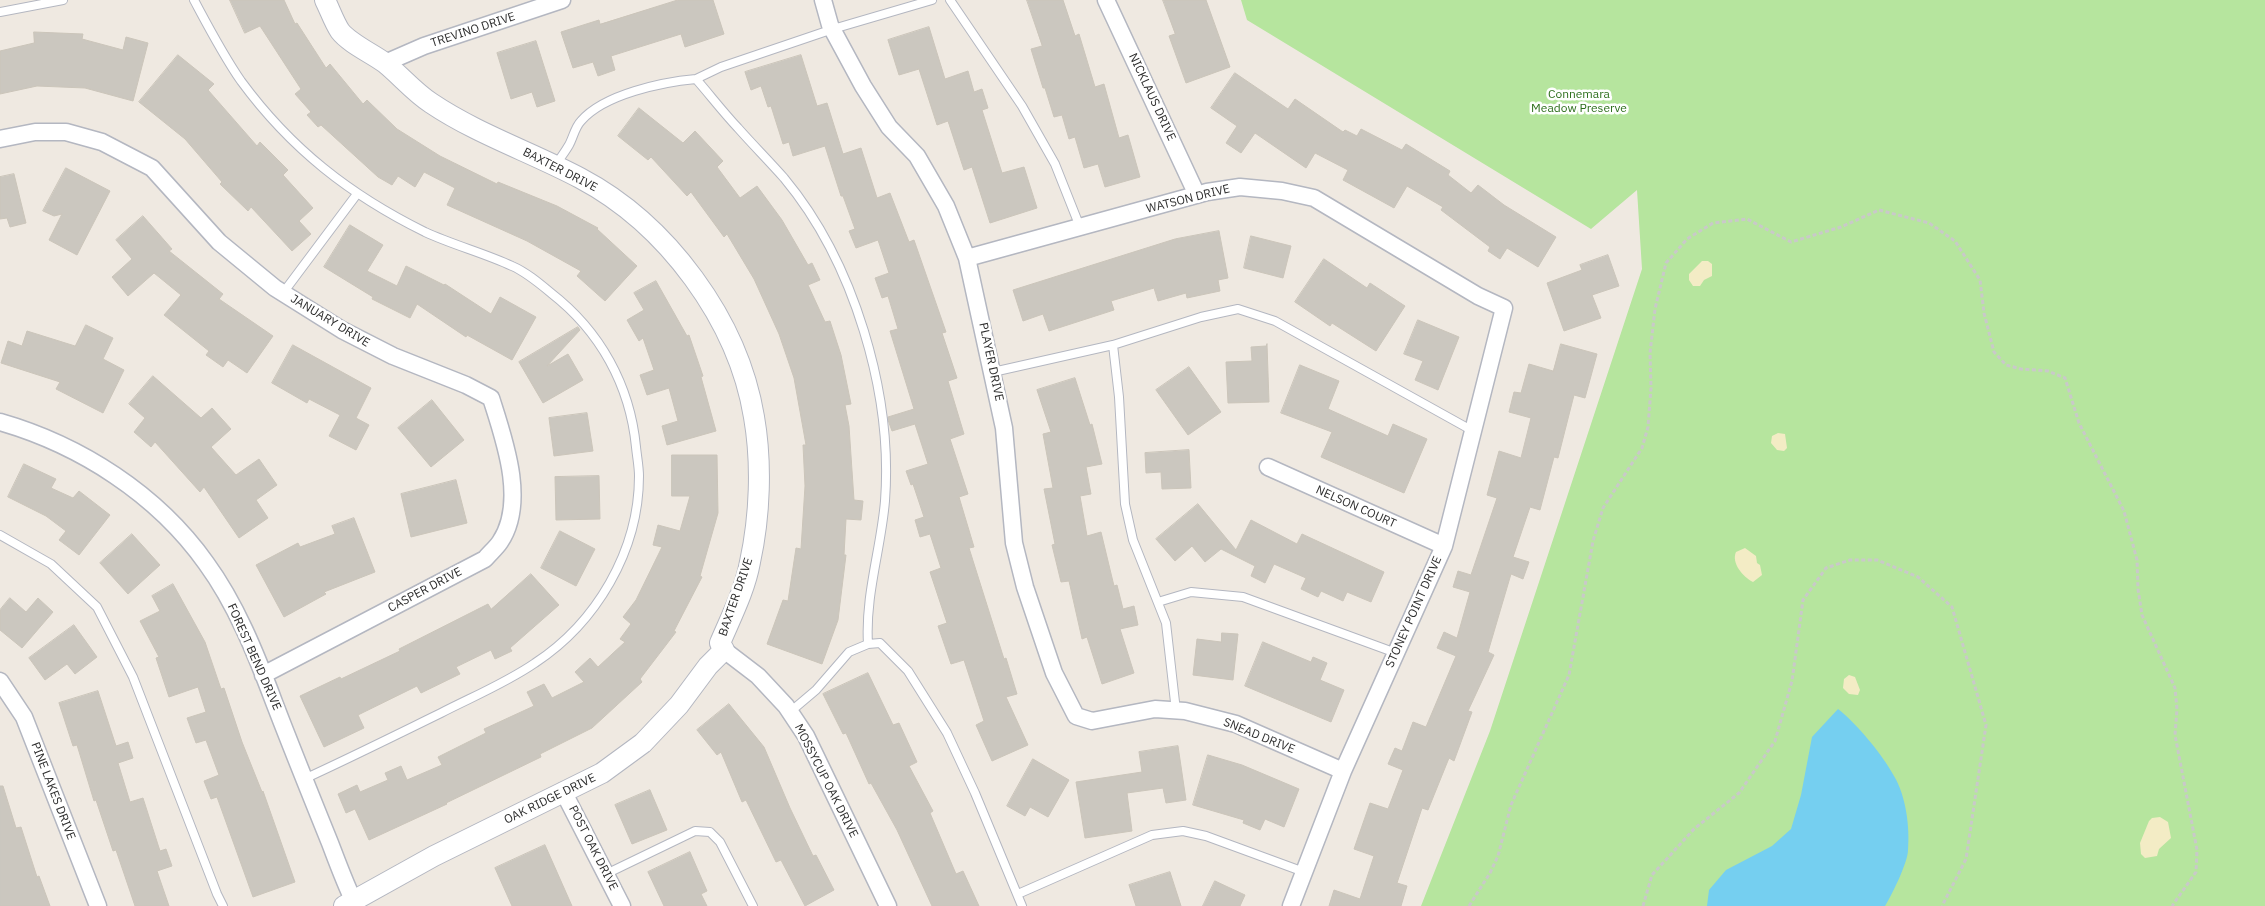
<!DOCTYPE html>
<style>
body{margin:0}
canvas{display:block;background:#efe9e1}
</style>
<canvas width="2265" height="906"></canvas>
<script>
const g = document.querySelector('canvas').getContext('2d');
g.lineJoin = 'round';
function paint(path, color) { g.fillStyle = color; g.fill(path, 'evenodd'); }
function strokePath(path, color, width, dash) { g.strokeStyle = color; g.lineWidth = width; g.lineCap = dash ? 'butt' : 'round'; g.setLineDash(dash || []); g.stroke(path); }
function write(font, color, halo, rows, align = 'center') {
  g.font = font + ' "IBM Plex Sans",sans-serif'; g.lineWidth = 5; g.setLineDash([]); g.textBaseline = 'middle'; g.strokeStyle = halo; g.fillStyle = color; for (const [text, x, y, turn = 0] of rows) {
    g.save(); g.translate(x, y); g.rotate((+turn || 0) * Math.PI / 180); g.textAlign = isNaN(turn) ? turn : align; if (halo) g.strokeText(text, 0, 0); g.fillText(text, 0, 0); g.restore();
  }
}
paint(new Path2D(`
 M1241,0h1024v906h-844l69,-175 152,-462 -5,-79 -46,39 -344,-209z`), '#b6e59e');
paint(new Path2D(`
 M1702,261h6l4,3v12l-8,4 -4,6h-7l-4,-6v-6z
 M1778,433l7,1 2,14 -3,3 -7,-1 -6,-7 1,-7z
 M1745,548l11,8 1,7 3,2 2,10 -9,7c-10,-5 -22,-19 -17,-30z
 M1849,675l6,2 5,13 -2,5 -9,-1 -6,-6 1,-9z
 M2160,817l8,5 3,16 -12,11 -2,7 -12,2 -4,-4 -1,-11 9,-22 3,-3z`), '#f3ecc5');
paint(new Path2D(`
 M1838,709c18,14 45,46 56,67 12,20 16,51 14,74 0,12 -16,45 -23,56h-178l2,-16 17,-20 46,-24 19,-17 10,-34 11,-58z`), '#75cff0');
const building = new Path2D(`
 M230,0h54l11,24 2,-1 29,45 4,-4 33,40 4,-4 30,29 43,27 57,28 1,-2 59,24 41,22 -1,1 40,37 -32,35 -28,-25 4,-5 -54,-30 -80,-36 8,-17 -31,-16 -9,15 -17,-11 -6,9 -14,-8 -57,-52 -3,2 -11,-12 4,-3 -16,-18 6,-5 -41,-63 -15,7z
 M678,0h35l11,34 -39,13 -4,-13 -70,22 4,14 -17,6 -5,-14 -20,6 -12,-36 38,-12 1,4z
 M1027,0h36l12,36 4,-2 16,53 9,-3 15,54 9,-3 12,42 -35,10 -7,-23 -14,4 -9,-31 -6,2 -7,-24 -8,2 -9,-29h-2l-12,-39 11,-3z
 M1163,0h43l24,67 -44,16 -17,-47 6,-2z
 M929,27l16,52 23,-8 6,21 8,-3 6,19 -6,2 20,63 22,-6 13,41 -47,15 -18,-56 -8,3 -16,-49 -11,4 -18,-56 -20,6 -11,-35z
 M34,32l49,2 -1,5 41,11 3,-13 22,6 -15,58 -48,-13 -48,-2 -37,8v-43l34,-8z
 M536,41l19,60 -18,6 -5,-15 -21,7 -14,-46z
 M178,55l36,29 -6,6 49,56 3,-4 28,28 -5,5 30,33 -14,13 12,13 -19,17 -41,-44 -3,4 -28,-27 2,-2 -37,-43 -46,-37z
 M801,55l16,51 10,-3 16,51 18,-6 16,50 13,-5 19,49 5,-2 32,92 -4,1 15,45 -9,3 16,53 -14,5 18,55 -9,3 15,50 -5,1 35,111 2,-1 11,36 -11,3 22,48 -36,16 -16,-36 8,-4 -20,-61 -13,4 -13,-38 9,-3 -17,-51 11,-4 -11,-34 -10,3 -5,-17 9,-3 -11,-33 -2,1 -5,-14 22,-7 -13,-40 -23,7 -4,-11v-3l26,-8 -24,-78 8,-2 -10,-33 -6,2 -7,-20 14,-5 -11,-33 -22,8 -7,-17 6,-2 -12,-33h-2l-16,-50 -32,10 -4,-14 -6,2 -12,-38 -3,1 -7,-21 -10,4 -6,-18z
 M1235,73l53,36 7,-10 48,33 2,-2 12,6 4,-7 41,21 4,-6 44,27 -2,4 23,18 7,-8 26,20 52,32 -18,30 -31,-19 -7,11 -12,-8 2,-4 -49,-37 2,-3 -36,-21 -13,22 -51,-28 5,-10 -33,-17 -9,15 -51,-35 -14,20 -15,-10 11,-17 -26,-18z
 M639,108l44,35 12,-12 28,30 -6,6 23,31 17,-12 25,34 26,45 4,-2 8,17 -12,5 17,37 5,-1 11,34 10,49 -6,1 4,21 5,74 9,1 -2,19 -15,-1 -2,36h2l-8,65 -16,44 -55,-20 16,-44 5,1 8,-53 5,1 4,-63 -2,-41h3l-12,-67 -15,-44 -25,-55 -27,-45 -3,3 -33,-45 -4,4 -36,-39 -3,3 -30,-24z
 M66,168l44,23 -33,64 -28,-15 13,-26 -8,2 -11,-5z
 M14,174l12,49 -16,4 -3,-9 -7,1v-42z
 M143,216l29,33 -3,2 54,43 -4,5 54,37 -26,37 -19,-13 -5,7 -17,-12 3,-4 -45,-36 17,-20 -27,-22 -26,23 -16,-19 20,-18 -16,-19z
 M350,225l33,20 -16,26 30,15 9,-20 38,19 1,-1 46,30 9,-17 36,20 -24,43 -45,-25 -1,2 -49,-33 -7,14 -38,-19 1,-2 -49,-30z
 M1219,231l9,47 -10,2 2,11 -33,7 -1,-5 -28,8 -4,-13 -43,13 3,9 -65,21 -6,-17 -20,7 -10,-31 162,-51z
 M1251,236l40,10 -8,32 -39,-10z
 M1608,255l11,31 -27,9 9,23 -37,13 -17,-48 35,-13 -2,-5z
 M1324,259l43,29 3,-5 35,23 -29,45 -44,-28 -2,3 -35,-24z
 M656,281l31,55 2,-1 14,41 -2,1 15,54 -49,14 -5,-19 16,-5 -9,-33 -22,7 -7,-20 14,-5 -11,-32 -4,3 -12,-21 17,-10 -10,-17z
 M1418,320l41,17 -21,53 -23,-10 8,-19 -19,-7z
 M86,325l27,13 -10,21 21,11 -21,43 -47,-24 4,-7 -59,-19 7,-22 14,5 5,-15 48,15z
 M578,327l2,3 -33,36 21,-12 15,26 -40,23 -24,-41z
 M1267,344l2,58 -41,1 -2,-41 26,-1 -1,-14 15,-1z
 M1561,344l36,10 -12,44 -11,-3 -16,63 -4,-1 -14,53 -10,-3 -17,50 16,5 -6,17 -12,-5 -23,78 6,3 -26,56 4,1 -18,49 -5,-3 -21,52 -6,-2 -25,75 10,3 -6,20h-72l5,-16 26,9 14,-43 -20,-7 16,-46 18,6 15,-39 -15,-6 7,-16 7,3 11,-29 13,5 30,-71 -19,-8 7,-16 13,6 13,-46 -17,-5 5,-16 13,4 26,-77 -10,-3 12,-44 22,7 10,-40 -22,-6 5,-20 7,1 8,-29 24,7z
 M293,345l78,43 -15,30 13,7 -13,25 -27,-14 11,-21 -31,-16 -2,4 -35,-20z
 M1300,365l39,16 -11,28 60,27 5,-12 34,15 -23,54 -83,-36 11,-25 -51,-19z
 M1189,367l32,45 -33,23 -32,-45z
 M153,376l48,42 11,-10 19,21 -20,18 25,28 23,-16 18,26 -21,15 12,18 -29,20 -35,-51 -4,5 -45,-50 -4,5 -17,-15 11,-14 -16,-14z
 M1075,378l15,47 2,-1 10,40 -16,3 5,27 -11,2 7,40 14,-4 13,54 3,-1 6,24 11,-3 4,19 -18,4 14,44 -32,11 -15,-47 -5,2 -13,-58 -8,1 -9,-37 3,-1 -11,-55 9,-1 -10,-54 8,-2 -14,-42z
 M432,400l32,40 -33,27 -33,-39z
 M587,413l6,38 -39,5 -5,-38z
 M1189,450l2,38 -29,1 -1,-17 -15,1 -1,-20z
 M672,455h45l1,58 -18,63 2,1 -28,54 2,1 -36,47 2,3 -50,46 -52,26 1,3 -95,46 1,1 -78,36 -14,-31 -9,4 -8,-19 19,-9 3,7 28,-12 -3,-7 16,-7 6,14 35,-15 -4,-8 48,-24 -2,-4 50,-23 -7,-14 17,-8 8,14 32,-16 -9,-10 15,-14 8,9 27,-25 -5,-3 11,-15 -8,-7 13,-17 26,-53 -9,-2 5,-20 22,6 10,-35h-18z
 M24,464l32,15 -5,9 22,10 6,-7 31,24 -31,40 -20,-15 7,-9 -20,-15 -38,-19z
 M599,476l1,43 -44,1 -1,-43z
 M456,480l11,43 -56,14 -10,-43z
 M1198,504l38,46 15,-30 46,24 5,-10 82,38 -13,30 -24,-10 -4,9 -22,-10 -3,6 -17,-8 5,-11 -32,-14 -9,19 -14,-7 4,-10 -34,-17 -16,13 -13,-16 -17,15 -19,-22z
 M354,518l21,54 -51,20 2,2 -42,23 -28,-52 42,-22 2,4 35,-13 -3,-8z
 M560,531l35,18 -19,37 -35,-18z
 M132,534l28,31 -32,29 -28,-31z
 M531,574l28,31 -49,43 2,3 -17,8 -4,-9 -35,17 4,7 -39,19 -4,-7 -59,29 6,13 -40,19 -24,-51 40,-19 1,2 59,-28 -1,-2 89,-45 3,5z
 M173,584l32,58 16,47 3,-1 18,54 20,50 1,-1 32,91 -42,15 -36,-100 -6,2 -7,-18 15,-6 -13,-35 -10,3 -9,-25 19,-6 -8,-25 -29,10 -13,-39 3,-1 -19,-36 20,-10 -8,-15z
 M10,598l16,14 12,-14 15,14 -31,36 -22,-18v-20z
 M74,625l23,32 -22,17 -8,-10 -22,16 -16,-22z
 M1222,633l16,1 -5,46 -40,-5 4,-36 24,3z
 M1263,642l48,20 2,-5 14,6 -7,17 24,10 -13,32 -86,-36z
 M868,673l25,52 6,-2 18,39 -8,4 24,45 -3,2 26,61 7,-3 16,35h-47l-35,-76 -26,-47 -2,1 -23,-51 -3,1 -20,-40z
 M98,691l18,55 12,-4 5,16 -15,5 12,39 13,-4 17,53 6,-2 6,17 -15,5 12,35h-34l-19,-56 -3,1 -17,-51 -2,1 -17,-56 -4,1 -14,-43z
 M729,704l35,43 26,61 23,48 3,-1 18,35 -29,16 -24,-46 -5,2 -30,-62 -4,2 -21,-50 -4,3 -20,-25z
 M1178,746l8,54 -20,3 -3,-15 -36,5 5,38 -47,7 -9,-56 66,-10 -3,-20z
 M1208,755l34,10 57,24 -15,38 -19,-8 -5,11 -17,-7 1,-3 -51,-15z
 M1033,759l36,21 -21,37 -18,-10 -5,9 -18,-10z
 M0,786h3l13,42 5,-1 16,50 2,-1 11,30h-50z
 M650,790l17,40 -35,14 -17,-39z
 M545,845l27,61h-60l-17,-38z
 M690,852l17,39 -6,3 6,12h-43l-16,-34z
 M1170,872l11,34h-45l-7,-21z
 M1215,881l30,14 -5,11h-37z`);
paint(building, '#cbc7bf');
strokePath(building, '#cbc5ba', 1);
const service = new Path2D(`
 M194,0c15,28 29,55 47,81 50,68 109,114 184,151 28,13 59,21 87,34 14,6 27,17 39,27 49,38 79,92 85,154 1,10 3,20 3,29 0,75 -43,147 -104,187 -29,20 -63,34 -94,50 -45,22 -91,45 -137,66
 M950,0l72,106 33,58 25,63
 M0,12l63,-12
 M696,79l25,-12 112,-38 99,-29
 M556,165c4,-7 9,-13 13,-20 4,-7 6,-18 12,-24 23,-27 82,-39 115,-42 14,16 27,33 42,49 15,17 31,33 46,50 70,84 109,215 101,323 -4,48 -20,94 -17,143
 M283,293l74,-99
 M1113,345l6,52 6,107 8,36 33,83 10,88
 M993,372l120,-27 88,-28 37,-8 37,12 198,110
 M0,535l51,29 46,43 36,70 84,217 6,12
 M1158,602l33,-10 52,5 153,56
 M790,712l26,-22 33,-38 19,-8 12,-1 28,28 39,62 28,60 47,113
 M606,874l89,-43 15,1 10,10 33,64
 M1018,894l134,-59 31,-4 23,5 98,36`);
const minor = new Path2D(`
 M823,0l7,25 33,61 26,41 28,29 29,50 21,52 37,170 10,115 11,44 29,86 22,43 16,5 63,-12 30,2 51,13 107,47
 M1106,0l91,195
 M385,63l39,-17 138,-46
 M0,139l35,-7h31l36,10 50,26 67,74 56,46 67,42 51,26 73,29 25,13c13,41 36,104 9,144 -4,6 -10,11 -15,17l-222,116
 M967,258l240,-66 33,-5 42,4 32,7 164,98 26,12 -60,238 -101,225 -52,135
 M0,422c80,23 157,72 206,141 30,41 50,91 68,139 18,47 37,94 56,141 8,21 16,43 26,63
 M1268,467l176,79
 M724,650l34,26 28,30 20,30 82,170
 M0,681l24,36 74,189
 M563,791l59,115`);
const tertiary = new Path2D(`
 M325,0c5,10 9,22 15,31 9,12 33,23 45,32 16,13 29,29 46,40 46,31 100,49 149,75 87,46 158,142 174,239 8,46 6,99 -4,145 -5,28 -19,55 -30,81l4,7 -16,16 -29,39 -36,38 -41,30 -168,83 -90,50`);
strokePath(service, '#b4b7c1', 10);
strokePath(minor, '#b4b7c1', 19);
strokePath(tertiary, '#b4b7c1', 22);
strokePath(new Path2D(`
 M1469,906l21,-33 8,-17 13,-51 58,-130 24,-134 10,-33 39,-60 6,-21 3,-39 -1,-35 5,-44 11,-46 21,-24 26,-16 34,-4 44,23 50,-15 38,-17 50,13 26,18 25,39 4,33 10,39 12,13 15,4 27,2 17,7 14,45 45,88 13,49 1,29 4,26 33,73 2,21 -2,26 22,115 -1,22 -24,34
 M1643,906l9,-31 42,-46 45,-36 36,-52 17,-60 11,-81 23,-32 24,-8h27l41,17 34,30 34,118 -20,134 -24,47`), '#c9c9c9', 3, [4, 2.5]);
strokePath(service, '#fff', 8);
strokePath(minor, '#fff', 16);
strokePath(tertiary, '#fff', 20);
write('12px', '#2e2e2e', '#fff', [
 ["TREVINO DRIVE",473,30,-18],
 ["NICKLAUS DRIVE",1152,97,65],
 ["BAXTER DRIVE",560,170,27],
 ["WATSON DRIVE",1188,199,-14],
 ["JANUARY DRIVE",330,321,31],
 ["PLAYER DRIVE",991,362,78],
 ["NELSON COURT",1356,507,24],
 ["CASPER DRIVE",425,590,-28],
 ["BAXTER DRIVE",736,597,-71],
 ["STONEY POINT DRIVE",1414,612,-66],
 ["FOREST BEND DRIVE",254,657,66],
 ["SNEAD DRIVE",1259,736,22],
 ["MOSSYCUP OAK DRIVE",826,781,63],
 ["PINE LAKES DRIVE",53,791,69],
 ["OAK RIDGE DRIVE",550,799,-26],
 ["POST OAK DRIVE",593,848,63]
]);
write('12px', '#2c6e1b', '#fff', [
 ["Connemara",1579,95],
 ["Meadow Preserve",1579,109]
]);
</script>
